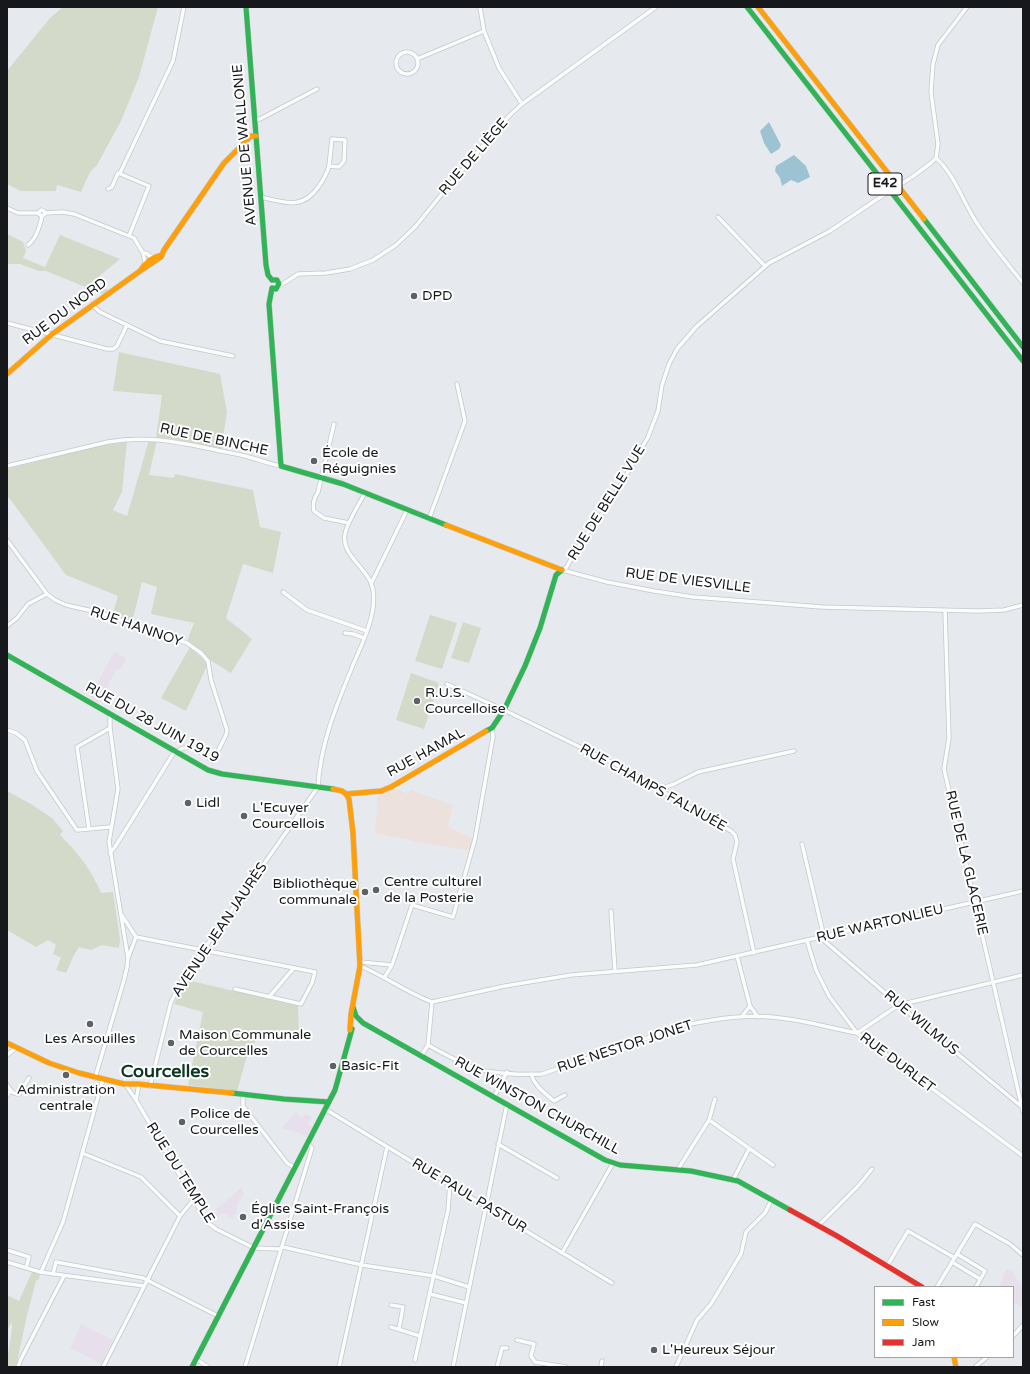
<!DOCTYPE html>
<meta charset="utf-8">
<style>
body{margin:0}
#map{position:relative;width:1030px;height:1374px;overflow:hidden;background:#e6eaee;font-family:"Varela Round",sans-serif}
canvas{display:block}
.frame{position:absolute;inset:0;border:8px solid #16181b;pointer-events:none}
.legend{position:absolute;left:874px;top:1286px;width:140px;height:72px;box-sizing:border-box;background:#fff;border:1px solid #a2a3a4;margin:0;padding:5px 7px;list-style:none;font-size:12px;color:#16181b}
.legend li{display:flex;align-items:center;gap:8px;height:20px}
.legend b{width:20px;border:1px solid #a2a3a4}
</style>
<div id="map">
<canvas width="1030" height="1374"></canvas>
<div class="frame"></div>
<ul class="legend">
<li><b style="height:5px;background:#30b455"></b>Fast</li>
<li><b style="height:5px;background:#ff9f0a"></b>Slow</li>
<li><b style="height:5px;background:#e5322d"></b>Jam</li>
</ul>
</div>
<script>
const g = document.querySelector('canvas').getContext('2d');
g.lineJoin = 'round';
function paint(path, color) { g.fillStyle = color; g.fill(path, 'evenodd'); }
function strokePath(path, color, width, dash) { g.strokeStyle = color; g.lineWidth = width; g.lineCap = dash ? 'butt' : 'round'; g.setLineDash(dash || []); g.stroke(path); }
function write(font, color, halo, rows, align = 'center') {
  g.font = font + ' "Varela Round",sans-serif'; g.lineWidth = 4; g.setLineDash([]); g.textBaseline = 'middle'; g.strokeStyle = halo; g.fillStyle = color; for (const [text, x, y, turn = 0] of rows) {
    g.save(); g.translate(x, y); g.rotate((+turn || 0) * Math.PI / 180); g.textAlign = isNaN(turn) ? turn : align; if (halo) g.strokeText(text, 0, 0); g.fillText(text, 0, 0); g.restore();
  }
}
paint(new Path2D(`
 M393,788l16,6 1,-4 43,15 -5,22 29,13 -4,11 -50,-8 -48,-10 3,-44z`), '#ece1dc');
paint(new Path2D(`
 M114,652l13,6 -7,12 -3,-1 -19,34 -9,-5z
 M296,1112l6,6 3,-4 7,3 -4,7 4,3 -5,9 -25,-8z
 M241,1188l4,6 -3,3 -5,9 1,1 -5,12 -11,-6 -12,9 -3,-3 11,-7 -2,-3z
 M1006,1269l5,1 12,18v20l-10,-6v-15h-14z
 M81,1324l32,16 -12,24 -31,-16z`), '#e7e0ec');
paint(new Path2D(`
 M63,7h95l-19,70 -18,44 -24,44 -7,7 -9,20 -24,-7 -1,6h-35l-14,-7v-113l43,-53z
 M7,234l16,8 3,9 -3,7 22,9 15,-32 60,24 -28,23 17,8 -6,4 -57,-23h-7l-19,-7h-13z
 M119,352l101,22 7,38 -6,38 -50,-11 -15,-1 6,-43 -49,-4z
 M149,440h8l-8,35 25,3 1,-4 78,16 7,37 21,5 -8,41 -30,-9 -17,54 26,21 -21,34 -21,-13 -23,-18 7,-19 -43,-9 6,-27 -15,-5 -10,40 -20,-7 6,-19 -52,-21 -56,-76 -3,-2v-28l92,-23 28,-4 -5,50 -9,18 14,6z
 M430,615l27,8 -15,46 -27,-8z
 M463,622l18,6 -12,35 -18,-5z
 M190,647l14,13 3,6 -21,45 -25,-13z
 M411,673l28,10 -15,46 -28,-9z
 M7,791l24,13 21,14 11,13 -3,4c18,18 31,34 41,58l12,-1 7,48 -1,8 -17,-3 -11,5 -12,-3 -6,10 -7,16 -10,-3 5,-12 -8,-4 3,-9 -8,-5 -12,7 -29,-17z
 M187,980l111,26 1,28 -36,-1 -14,16 -12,42 -49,-6 15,-73 -29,-8z
 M32,1272l8,2 -1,5 -3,2 -9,34 -11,52h-9c0,-15 5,-30 5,-45l-5,8v-35l12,6z`), '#d3dac9');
paint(new Path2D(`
 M769,122l12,23 -2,4 -8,5 -7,-11 -4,-12z
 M794,155l12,11 4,11 -12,6 -7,-3 -9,6 -2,-8 -5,-7 1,-5z`), '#9dc3d2');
const street = new Path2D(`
 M480,7l4,24 15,37 23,36
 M396 63a11 11 0 1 1 22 0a11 11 0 1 1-22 0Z
 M417,59l67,-28
 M255,120l5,-1 57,-30
 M332,139l13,1 -1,21 -5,6 -10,-1z
 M936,158c18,16 26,41 39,62 14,22 32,43 48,63
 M120,173l53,-112 11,-54
 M912,177l19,-14 5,-5 2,-14 -7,-52 2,-28 5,-19 29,-38
 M108,189l4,-2 6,-14 31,13 -20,50
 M261,197c25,6 42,13 58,-11 5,-7 8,-13 10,-20
 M7,208l11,5h20
 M45,213l18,-1 11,2 60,24 9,15 2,9 1,1
 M718,217l47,49
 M28,245c9,-7 12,-19 14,-29l3,-2 -1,-3 -3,-1 -3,3 2,2 2,1
 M143,253h3l8,6
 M278,287l20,-13 28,-1 24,-4 23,-9 23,-15 19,-18 35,-43 59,-68 13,-12 134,-97
 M92,305l8,7 60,29 73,15
 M7,323l100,26h6l4,-3 10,-21
 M334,424l-16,68c-4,6 -6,12 -4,19l10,7 25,5
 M7,466l101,-24c36,-7 69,0 104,7 11,3 22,4 33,7 12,3 24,8 36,10
 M429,519l36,-98 -8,-37
 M7,540l40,54 8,6 11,5 31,7 90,31 14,10 7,8 3,19 16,50 -1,5 -13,26c-16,-10 -23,-21 -40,-7l-58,93 -5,6
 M562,570l4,-2 15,-26 31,-42 36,-63 10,-26 4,-26 7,-21 8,-15 19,-22 73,-64 61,-32 46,-31
 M562,570l45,12 47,9 39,6 129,10 156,4 26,-1 19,-5
 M371,584l36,-74
 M283,592l24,18 60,21
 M945,611l4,127 -5,31 79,343
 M7,626l10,-8 11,-14 19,-10
 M345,633l8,1 11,4
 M447,684l57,26 113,55 114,66 4,4 2,7 -4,17 21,94
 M7,730l9,3 9,7 12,31 40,59 33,-3
 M660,789l14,-5 24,-12 96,-21
 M89,829l-12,-82 33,-19
 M802,844l22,93
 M611,911l4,60
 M121,914l15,23
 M136,937l179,35 -3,11 -11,21 -66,-15
 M821,938l78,67 123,102
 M807,941l9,29 13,26 28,37 166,123
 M737,956l13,50 -8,10
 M128,958l8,-21
 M360,962l32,3
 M360,966c25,10 47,27 72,36
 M384,978l8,-13 20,-60 41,12 22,-78 18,-102 -1,-9
 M269,997l25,-29
 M432,1002l73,-16 66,-11 126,-10 326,-74
 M750,1006l8,11
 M428,1045c14,8 29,16 44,22 18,7 51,8 70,7l140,-48c35,-8 70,-13 106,-7 23,3 46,10 69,14l42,-28 124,-30
 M7,1055l9,-7
 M421,1056l7,-11 4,-43
 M531,1074c4,13 13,18 23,27l11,-6
 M95,1078l29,-98 3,-13 1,-9 -19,-116 9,-53 -8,-61v-14
 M125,1084l11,16 71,122 9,7 38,19 25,1 4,-2 79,18 72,11 35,11
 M7,1085c4,5 4,9 12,9l10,-16
 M150,1086l21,-84 12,-23 135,-192c2,-43 19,-83 35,-122 8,-19 17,-37 20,-57 1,-8 1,-18 -2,-25 -6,-16 -30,-29 -26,-49 2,-11 14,-30 20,-41
 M243,1095v11l44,57 8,5
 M7,1096l3,-5
 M494,1097l13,-25
 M136,1100l3,-16
 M325,1109l287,174
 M709,1120l64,45
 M498,1144l59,34
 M82,1153l59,24 39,39
 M678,1169l31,-49 6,-21
 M733,1180l16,-31
 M818,1226l40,-40 14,-17
 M7,1250l22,7 -3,11
 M562,1253l51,-90
 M957,1254l28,17 -9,16
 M7,1262l33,10 104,14
 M952,1262l28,17
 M887,1266l21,-35 47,27
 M41,1272l22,-50 40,-143
 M53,1274l3,-12 87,16 75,38
 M937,1287l38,-63 35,20 13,11
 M430,1294l36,9
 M391,1305l12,2 -4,22
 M391,1327l29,9
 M1013,1336l10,-11
 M517,1340l17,4 -3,12 4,6
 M196,1359l12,8
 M415,1360l33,-150 2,-26
 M535,1362l31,5
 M18,1367l3,-8 43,-83
 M103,1367l77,-151 14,-17
 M245,1367l67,-219 -4,-5
 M339,1367l48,-220
 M453,1367l54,-263
 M497,1367l5,-19h5
 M601,1367l1,-6
 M676,1367l21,-47 14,-16 30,-50 5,-22 19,-19 7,-14
 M975,1367l12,-10`);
const fast = new Path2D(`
 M246,7l20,258 2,10 4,5
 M747,7l276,354
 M924,219l99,128
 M272,280h5l2,4 -3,5 -4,-1
 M272,288l-3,16 12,162 62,18 103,41
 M7,655l201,115 14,4 111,15
 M486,731l6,-3 12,-18 21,-44 15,-38 16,-53 6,-5
 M353,1007l3,9 7,7 242,137 15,5 71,6 47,10 52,29
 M232,1093l52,6 45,3
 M192,1367l143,-277 17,-61`);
const slow = new Path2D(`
 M758,7l166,212
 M162,255c-11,3 -16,7 -22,16l21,-14 3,-7 60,-87 27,-27h5
 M7,374l44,-39 89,-64
 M446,525l116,45
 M333,789l9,2 4,3 3,5 4,34 7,133 -9,48 -1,16
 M346,794l35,-3 10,-4 95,-56
 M7,1043l42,20 30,10 45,11h13l95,9
 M954,1357l2,10`);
const jam = new Path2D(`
 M790,1210l47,26 85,51`);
strokePath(street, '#c4c7ca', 5);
strokePath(fast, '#c4c7ca', 6);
strokePath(slow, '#c4c7ca', 6);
strokePath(jam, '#c4c7ca', 6);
strokePath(street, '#fbfcfc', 3.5);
strokePath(fast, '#30b455', 5);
strokePath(slow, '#ff9f0a', 5);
strokePath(jam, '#e5322d', 5);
const streetBridge = new Path2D(`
 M876,200l36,-23`);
strokePath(streetBridge, '#c4c7ca', 5, []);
strokePath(streetBridge, '#fbfcfc', 3.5);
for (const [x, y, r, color] of [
 [414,296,4,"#5f6265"],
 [314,461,4,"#5f6265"],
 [417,701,4,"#5f6265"],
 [188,803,4,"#5f6265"],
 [244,816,4,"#5f6265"],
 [376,890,4,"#5f6265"],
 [365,892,4,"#5f6265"],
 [90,1024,4,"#5f6265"],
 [171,1043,4,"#5f6265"],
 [333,1066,4,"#5f6265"],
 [66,1075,4,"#5f6265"],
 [182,1122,4,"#5f6265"],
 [243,1217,4,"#5f6265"],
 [654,1350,4,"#5f6265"]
]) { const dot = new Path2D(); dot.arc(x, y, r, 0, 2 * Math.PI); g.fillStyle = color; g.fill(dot); strokePath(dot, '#fff', 1.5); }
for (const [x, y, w] of [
 [885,184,34]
]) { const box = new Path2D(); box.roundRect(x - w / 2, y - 11, w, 22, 3); g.fillStyle = '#fff'; g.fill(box); strokePath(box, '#16181b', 1); }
write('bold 13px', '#16181b', null, [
 ["E42",885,184]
]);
write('14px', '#16181b', '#fff', [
 ["AVENUE DE WALLONIE",245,145,-95],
 ["RUE DE LIÈGE",474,157,-49],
 ["RUE DU NORD",65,312,-37],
 ["RUE DE BINCHE",214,440,12],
 ["RUE DE BELLE VUE",607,503,-58],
 ["RUE DE VIESVILLE",688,581,7],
 ["RUE HANNOY",136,627,19],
 ["RUE DU 28 JUIN 1919",152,723,29],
 ["RUE HAMAL",426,753,-29],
 ["RUE CHAMPS FALNUÉE",653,788,29],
 ["RUE DE LA GLACERIE",966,863,77],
 ["RUE WARTONLIEU",880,924,-13],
 ["AVENUE JEAN JAURÈS",220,930,-56],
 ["RUE WILMUS",921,1023,40],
 ["RUE NESTOR JONET",625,1047,-18],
 ["RUE DURLET",897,1063,37],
 ["RUE WINSTON CHURCHILL",537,1106,29],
 ["RUE DU TEMPLE",180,1173,58],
 ["RUE PAUL PASTUR",469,1196,31]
]);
write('14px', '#16181b', '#fff', [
 ["DPD",422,296],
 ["École de",322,453],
 ["Réguignies",322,469],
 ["R.U.S.",425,693],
 ["Courcelloise",425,709],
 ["Lidl",196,803],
 ["L'Ecuyer",252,808],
 ["Courcellois",252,824],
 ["Centre culturel",384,882],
 ["de la Posterie",384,898],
 ["Bibliothèque",357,884,"right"],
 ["communale",357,900,"right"],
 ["Maison Communale",179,1035],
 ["de Courcelles",179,1051],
 ["Les Arsouilles",90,1039,"center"],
 ["Basic-Fit",341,1066],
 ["Administration",66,1090,"center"],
 ["centrale",66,1106,"center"],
 ["Police de",190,1114],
 ["Courcelles",190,1130],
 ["Église Saint-François",251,1209],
 ["d'Assise",251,1225],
 ["L'Heureux Séjour",662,1350]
], 'left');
write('bold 18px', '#0d3722', '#fff', [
 ["Courcelles",165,1072]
]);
</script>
